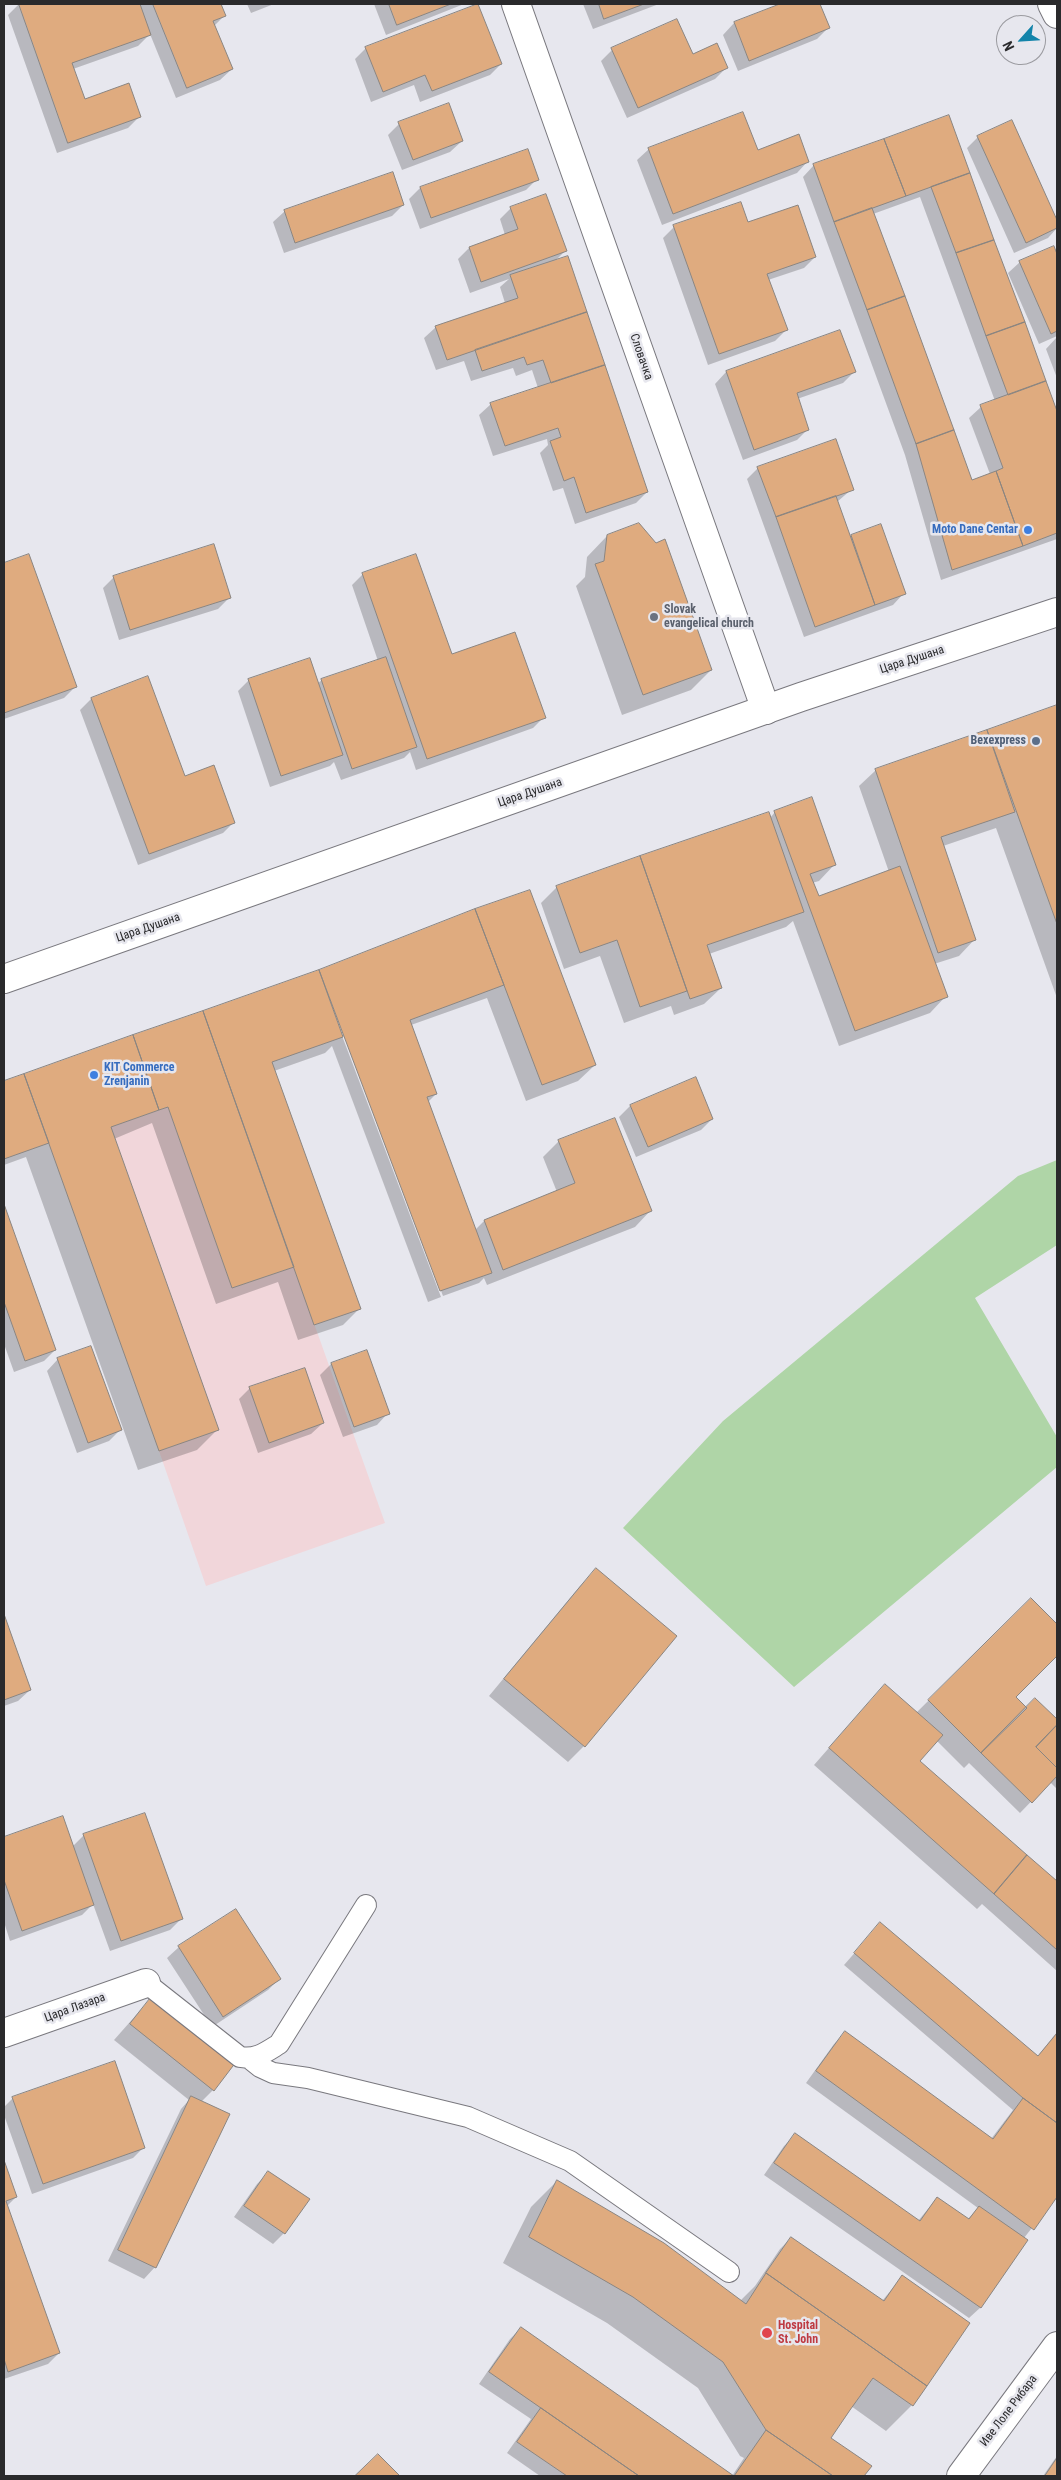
<!DOCTYPE html>
<meta charset="utf-8">
<style>
body{margin:0}
#map{position:relative;width:1061px;height:2480px;overflow:hidden;background:#e7e7ee;font-family:"Roboto Condensed",sans-serif}
canvas{display:block}
.frame{position:absolute;inset:0;border:5px solid #2a2a2c;pointer-events:none}
.north{position:absolute;left:996px;top:15px;width:50px;height:50px;box-sizing:border-box;background:#e7e7ee;border:1px solid #9b9ba0;border-radius:50%;rotate:244deg;font-size:14px;font-weight:700;line-height:20px;text-align:center;color:#2a2a2c}
.north::after{content:'';display:block;margin:auto;width:18px;height:22px;background:#1384aa;clip-path:polygon(50% 0,100% 100%,50% 72%,0 100%)}
</style>
<div id="map">
<canvas width="1061" height="2480"></canvas>
<div class="frame"></div>
<div class="north">N</div>
</div>
<script>
const g = document.querySelector('canvas').getContext('2d');
g.lineJoin = 'round';
function paint(path, color) { g.fillStyle = color; g.fill(path, 'evenodd'); }
function strokePath(path, color, width, dash) { g.strokeStyle = color; g.lineWidth = width; g.lineCap = dash ? 'butt' : 'round'; g.setLineDash(dash || []); g.stroke(path); }
function write(font, color, halo, rows, align = 'center') {
  g.font = font + ' "Roboto Condensed",sans-serif'; g.lineWidth = 5; g.setLineDash([]); g.textBaseline = 'middle'; g.strokeStyle = halo; g.fillStyle = color; for (const [text, x, y, turn = 0] of rows) {
    g.save(); g.translate(x, y); g.rotate((+turn || 0) * Math.PI / 180); g.textAlign = isNaN(turn) ? turn : align; if (halo) g.strokeText(text, 0, 0); g.fillText(text, 0, 0); g.restore();
  }
}
paint(new Path2D(`
 M168,1107l64,181 62,-21 91,256 -179,63 -47,-135 59,-21 -107,-303z`), '#f1d6da');
paint(new Path2D(`
 M1057,1160v85l-82,53 82,139v30l-263,220 -171,-159 100,-107 295,-245z`), '#afd5a7');
paint(new Path2D(`
 M19,4h201l4,12 -10,10 18,43 -12,11 -44,18 -26,-64 -12,12 -65,23 11,31 55,17 -11,11 -71,25 -49,-138z
 M247,4h27l-23,9z
 M374,4h90l-78,31z
 M583,4h76l-66,25z
 M784,4h34l10,24 -11,11 -79,32 -15,-36 11,-12z
 M366,48l135,16 -11,11 -70,27 -6,-17 -43,17 -16,-43z
 M612,50l80,6 34,12 -11,11 -88,39 -26,-57z
 M948,116l109,300v123l-116,41 -36,-125 -102,-278 11,-12zM920,197l75,204 -14,6 -12,11 21,56 -19,7 -98,-267z
 M1011,121l46,102v5l-9,10 -34,15 -47,-105 11,-11z
 M399,124l63,17 -12,11 -48,18 -14,-35z
 M649,149l108,3 51,9 -11,12 -135,52 -25,-65z
 M527,150l10,29 -11,11 -106,39 -11,-30 11,-11z
 M403,205l-11,11 -108,37 -11,-31 12,-11z
 M511,208l54,43 -10,10 92,231 -11,11 -61,21 -12,-36 -10,3 -13,-38 8,-8 -1,-6 -54,17 -14,-41 12,-11 47,-16 -6,-18 -16,6 -3,-8 -42,13 -7,-20 -28,9 -12,-32 12,-11 69,-24 -5,-16 9,-8 -39,14 -12,-34 11,-11 36,-13 -5,-16z
 M748,224l67,33 -11,11 -36,12 18,50 -11,11 -67,24 -45,-127 11,-11z
 M1053,248l4,9v79l-18,8 -31,-71 12,-11z
 M839,332l15,40 -11,11 -46,16 11,30 -11,11 -54,20 -28,-76 11,-12z
 M1057,337v41l-11,-29z
 M758,468l94,21 -15,13 13,34 30,-10 24,67 -11,12 -89,32 -57,-158z
 M607,536l104,134 -20,20 -69,25 -46,-129 9,-9 2,-20z
 M28,555l47,132 -11,11 -60,21v-155z
 M363,574l88,81 93,62 -11,11 -117,42 -6,-18 -6,6 -63,22 -7,-18 -4,4 -60,21 -32,-96 11,-11 68,4 5,-4 56,-19 -26,-76z
 M114,577l115,21 -11,11 -99,31 -16,-52z
 M91,699l93,79 50,44 -11,11 -85,32 -58,-155z
 M1057,706v292l-61,-170 -53,18 32,93 -16,17 -25,8 12,32 -16,17 -91,33 -46,-125 -7,6 -77,27 12,34 -17,16 -30,11 -3,-9 -47,17 -24,-67 -36,13 -23,-66 16,-16 211,-74 2,5 5,-6 60,52 -16,17 -7,2 6,15 71,-26 -30,-86 17,-16z
 M476,910l119,155 -17,16 -52,20 -39,-103 -76,27 25,69 -8,8 47,128 9,-9 73,-29 -14,-35 16,-16 92,69 -16,17 -148,58 -3,-7 -5,5 -36,13 -121,-321h-3l122,322 -13,5 -96,-256 -7,7 -51,18 85,238 -16,16 -45,15 -20,-58 -62,22 -64,-181 -38,16 103,291 -20,20 -59,20 -112,-313 -22,8v-83l315,-111z
 M695,1079l17,40 -11,11 -65,27 -17,-40 11,-11z
 M4,1207l51,143 -11,11 -30,11 -10,-28z
 M58,1359l62,71 -11,11 -32,12 -30,-82z
 M331,1364l57,49 -11,12 -34,12 -23,-62z
 M250,1388l73,35 -12,11 -53,19 -19,-54z
 M596,1570l-12,176 -16,16 -79,-66 91,-110z
 M1031,1599l26,27v29l-43,42 12,11 9,-8 22,21v68l-7,-7 -30,31 -51,-50 -5,5 -27,-27 -19,21 139,121v88l-75,-67 -5,5 -163,-144 55,-63 47,11z
 M4,1617l26,73 -12,11 -14,5z
 M62,1818l10,29 12,-12 97,84 -11,11 -60,21 -17,-47 -11,11 -72,26 -6,-19v-83z
 M235,1911l44,68 -11,11 -56,37 -45,-69 12,-11z
 M880,1924l157,133 20,-25v164l-33,42 -43,69 -12,11 -205,-143 20,-29 11,-11 123,86 19,-23 30,22 11,-12 -172,-125 28,-39 11,-11 146,106 22,-29 -169,-145z
 M152,1997l61,93 -12,12 27,13 -73,152 -11,12 -36,-18 73,-152 8,-9 -75,-60z
 M13,2098l131,49 -11,11 -101,36 -28,-79v-8z
 M4,2163l12,34 -9,9 52,147 -11,11 -44,15z
 M268,2173l16,60 -11,11 -39,-27 23,-33z
 M557,2181l183,120 15,-15 25,-37 11,-11 91,63 20,-24 10,128 -26,26 -35,-25 -22,32 41,28 -7,10h-323l-33,-23 24,-34 -52,-35 31,-45 11,-11 211,148 12,-18 -4,-2 -42,-68 -91,-65 -104,-60 28,-56z
 M1057,2456v20h-14z`), '#0003');
const building = new Path2D(`
 M19,4h121l11,31 -79,28 13,36 44,-16 12,34 -73,26z
 M153,4h68l5,12 -13,5 20,48 -46,19z
 M389,4h62l-54,21z
 M478,4l24,60 -70,27 -7,-16 -42,17 -18,-45z
 M599,4h45l-40,15z
 M780,4h40l10,24 -81,33 -15,-39z
 M677,19l16,35 24,-11 11,25 -90,40 -27,-60z
 M449,103l14,38 -50,19 -15,-38z
 M743,112l15,38 41,-16 10,28 -136,52 -25,-66z
 M949,115l21,58 -64,23 -22,-57z
 M1012,120l45,100v8l-31,15 -49,-107z
 M884,139l22,57 -72,26 -21,-58z
 M528,149l11,31 -108,38 -11,-31z
 M393,172l11,33 -109,38 -11,-33z
 M970,173l24,67 -38,13 -25,-66z
 M546,194l21,57 -86,31 -12,-35 49,-18 -8,-22z
 M741,202l7,20 50,-17 18,52 -49,17 21,56 -69,24 -46,-129z
 M872,208l33,88 -38,14 -33,-88z
 M994,240l31,82 -39,14 -30,-83z
 M1054,246l3,8v77l-6,3 -32,-73z
 M568,256l19,56 -140,48 -12,-34 83,-28 -8,-23z
 M905,296l49,134 -38,14 -49,-134z
 M587,312l18,53 -54,18 -8,-23 -16,5 -3,-8 -42,14 -7,-21z
 M1025,322l21,59 -38,14 -22,-59z
 M840,330l16,42 -59,21 12,37 -55,20 -28,-79z
 M605,365l43,127 -62,21 -12,-36 -10,4 -14,-40 11,-4 -3,-9 -53,18 -15,-43z
 M1046,381l11,30v122l-34,13 -27,-75 7,-3 -23,-63z
 M954,430l18,50 24,-9 27,75 -71,24 -36,-126z
 M836,439l18,51 -78,27 -19,-50z
 M836,496l39,109 -60,22 -39,-110z
 M639,523l17,20 9,-4 47,131 -69,25 -48,-131 9,-3 3,-26z
 M881,524l25,70 -31,11 -24,-70z
 M214,544l17,54 -101,32 -17,-54z
 M29,554l48,133 -73,26v-150z
 M416,554l36,100 63,-22 31,86 -119,41 -65,-186z
 M386,657l31,90 -65,22 -31,-90z
 M310,658l33,97 -62,21 -33,-97z
 M148,676l37,100 29,-11 21,58 -86,31 -58,-156z
 M1057,705v219l-70,-194z
 M987,730l28,82 -74,25 35,103 -38,13 -63,-184z
 M812,797l24,68 -26,9 9,22 81,-30 48,131 -93,34 -81,-220z
 M769,812l35,100 -97,33 15,43 -32,11 -50,-143z
 M640,856l47,135 -47,16 -23,-67 -37,13 -24,-67z
 M530,890l66,175 -54,20 -67,-176z
 M475,909l29,76 -94,35 27,74 -10,3 65,176 -52,18 -121,-321z
 M319,970l24,67 -71,25 89,247 -47,16 -111,-314z
 M203,1011l91,256 -62,21 -64,-181 -9,3 -26,-75z
 M133,1035l26,75 -48,17 108,303 -60,21 -135,-377z
 M24,1074l25,69 -45,16v-78z
 M696,1077l17,42 -65,28 -18,-42z
 M615,1118l37,93 -149,59 -19,-50 91,-37 -17,-43z
 M4,1204l52,146 -31,11 -21,-59z
 M91,1346l31,84 -34,13 -31,-85z
 M367,1350l23,64 -36,13 -23,-64z
 M305,1368l19,55 -55,20 -20,-56z
 M596,1568l81,68 -92,111 -81,-68z
 M1031,1598l26,26v32l-41,41 11,11 -46,45 -53,-53z
 M4,1614l27,76 -27,10z
 M885,1684l58,51 -23,26 107,94 -33,39 -165,-146z
 M1035,1698l22,21v6l-21,22 21,21v8l-25,27 -51,-50z
 M1057,1725v43l-21,-21z
 M145,1813l38,106 -62,22 -38,-107z
 M63,1816l31,89 -72,26 -18,-51v-43z
 M1027,1855l30,26v69l-63,-56z
 M236,1909l45,70 -58,38 -45,-71z
 M880,1922l158,134 19,-23v90l-34,-25 -169,-145z
 M152,1996l84,66 -22,29 -84,-67z
 M845,2031l148,108 30,-41 34,25v74l-23,33 -218,-159z
 M115,2061l30,87 -102,36 -31,-87z
 M191,2096l39,18 -74,154 -38,-18z
 M795,2133l125,88 17,-24 32,22 10,-13 49,34 -47,68 -207,-145z
 M4,2160l13,37 -11,4 54,152 -52,19 -4,-13z
 M268,2171l42,28 -25,35 -41,-28z
 M557,2180l107,63 82,61 20,-31 161,113 -14,20 -40,-28 -23,32 -19,28 41,28 -8,10h-31l-67,-46 -43,-68 -90,-65 -104,-60z
 M791,2237l93,64 18,-26 68,48 -43,63 -161,-113z
 M521,2327l213,149 32,-46 67,46h-194l-150,-104z
 M541,2408l98,68h-72l-50,-34z
 M378,2454l22,22h-45z
 M1057,2458v18h-12z`);
paint(building, '#dfab7f');
strokePath(building, '#8a8581', 1);
const service = new Path2D(`
 M146,1983l94,74c16,3 26,-5 39,-13l87,-139
 M250,2059l10,8 13,6 35,5 160,39 102,44 159,111`);
const minor = new Path2D(`
 M516,4l250,706
 M4,2033l142,-50
 M961,2476l96,-130`);
const tertiary = new Path2D(`
 M4,979l797,-282 256,-85`);
const secondary = new Path2D(`
 M1052,4l5,10`);
strokePath(service, '#79787e', 22);
strokePath(minor, '#79787e', 30);
strokePath(tertiary, '#79787e', 30);
strokePath(secondary, '#79787e', 30);
strokePath(service, '#fff', 20);
strokePath(minor, '#fff', 28);
strokePath(tertiary, '#fff', 28);
strokePath(secondary, '#fff', 28);
for (const [x, y, r, color] of [
 [1028,530,5,"#3f7fe0"],
 [654,617,5,"#6b7280"],
 [1036,741,5,"#5c6f8a"],
 [94,1075,5,"#3f7fe0"],
 [767,2333,6,"#e0444e"]
]) { const dot = new Path2D(); dot.arc(x, y, r, 0, 2 * Math.PI); g.fillStyle = color; g.fill(dot); strokePath(dot, '#e7e7ee', 2); }
write('12px', '#2a2a2c', '#e7e7ee', [
 ["Словачка",641,357,71],
 ["Цара Душана",912,660,-18],
 ["Цара Душана",530,793,-19],
 ["Цара Душана",148,928,-19],
 ["Цара Лазара",75,2008,-20],
 ["Иве Лоле Рибара",1009,2411,-53]
]);
write('bold 12px', '#366cbe', '#e7e7ee', [
 ["Moto Dane Centar",1018,530],
 ["KIT Commerce",104,1068,"left"],
 ["Zrenjanin",104,1082,"left"]
], 'right');
write('bold 12px', '#5b616d', '#e7e7ee', [
 ["Slovak",664,610],
 ["evangelical church",664,624]
], 'left');
write('bold 12px', '#4e5e75', '#e7e7ee', [
 ["Bexexpress",1026,741]
], 'right');
write('bold 12px', '#be3a42', '#e7e7ee', [
 ["Hospital",778,2326],
 ["St. John",778,2340]
], 'left');
</script>
